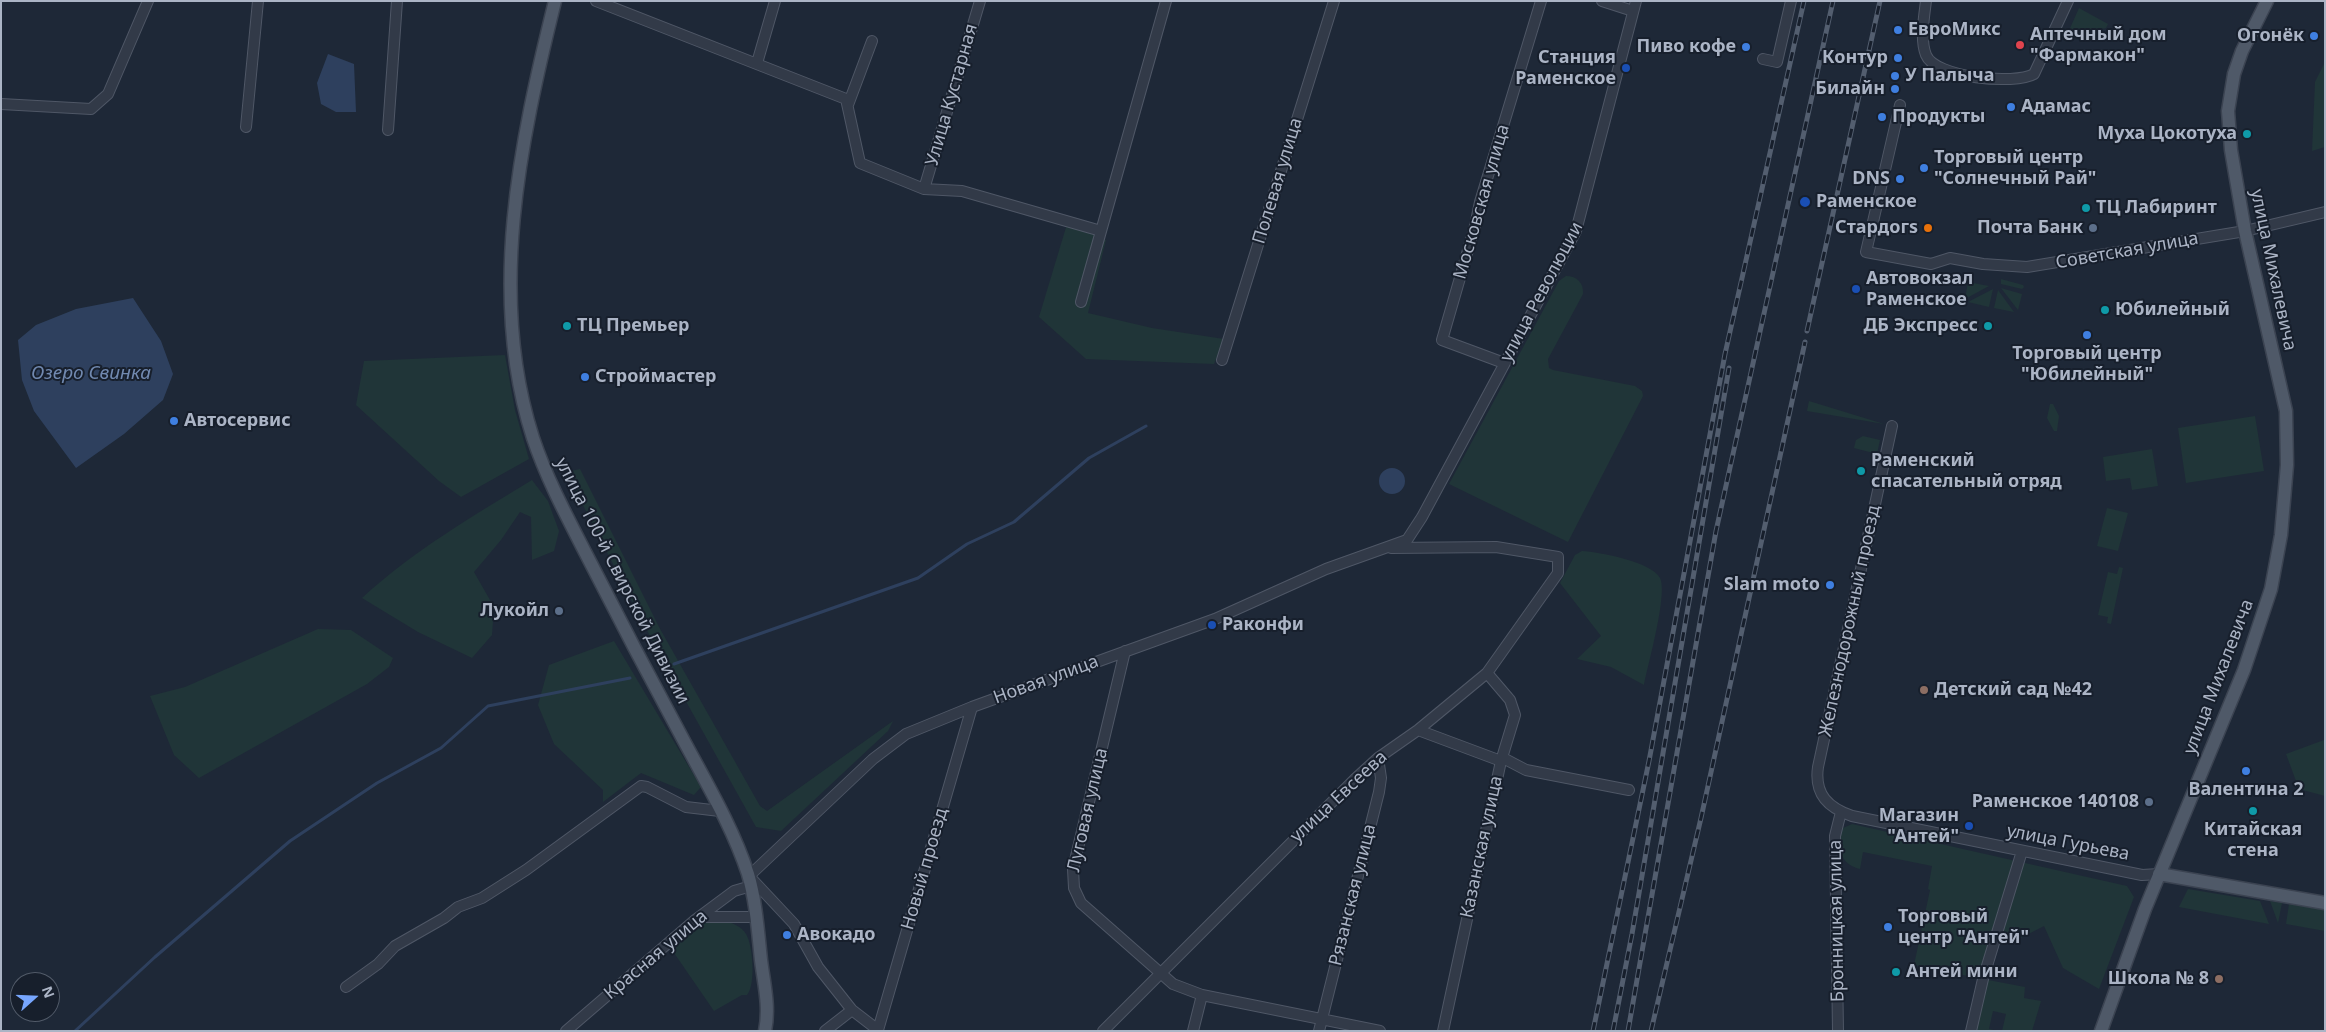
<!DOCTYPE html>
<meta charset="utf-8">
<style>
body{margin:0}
#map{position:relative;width:2326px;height:1032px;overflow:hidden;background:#1e2837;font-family:"Noto Sans",sans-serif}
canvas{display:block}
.frame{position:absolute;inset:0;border:2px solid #abb4c5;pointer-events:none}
.north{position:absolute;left:10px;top:972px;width:50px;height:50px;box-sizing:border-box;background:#171f2c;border:1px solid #525b69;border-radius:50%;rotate:70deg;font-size:14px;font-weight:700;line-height:20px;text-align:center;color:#abb4c5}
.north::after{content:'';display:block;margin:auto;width:18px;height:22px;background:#77a6fe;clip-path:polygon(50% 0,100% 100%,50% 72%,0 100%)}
</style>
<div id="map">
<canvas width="2326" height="1032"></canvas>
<div class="frame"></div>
<div class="north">N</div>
</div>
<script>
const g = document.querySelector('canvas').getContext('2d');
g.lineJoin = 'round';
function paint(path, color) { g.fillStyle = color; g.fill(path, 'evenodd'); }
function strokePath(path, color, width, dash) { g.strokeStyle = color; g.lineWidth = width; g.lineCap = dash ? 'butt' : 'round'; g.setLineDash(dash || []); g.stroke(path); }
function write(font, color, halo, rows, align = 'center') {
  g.font = font + ' "Noto Sans",sans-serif'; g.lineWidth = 4; g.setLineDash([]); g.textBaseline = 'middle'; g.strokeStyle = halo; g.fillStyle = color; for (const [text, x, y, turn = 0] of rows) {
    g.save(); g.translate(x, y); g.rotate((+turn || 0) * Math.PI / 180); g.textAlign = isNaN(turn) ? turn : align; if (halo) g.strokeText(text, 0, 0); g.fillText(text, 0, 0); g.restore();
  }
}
paint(new Path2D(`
 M2079,8l29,16 -2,4 -39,7z
 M2325,62v85l-13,4 3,-69z
 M2038,171l13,3 -2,13 -14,-2z
 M1067,224l39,16 -18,73 64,15 72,11 -10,25 -128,-5 -47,-42z
 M1566,276c11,0 18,7 17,18l-35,65 1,9 4,2 82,16 7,5 1,5 -75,146 -119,-58 110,-203z
 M2001,279l22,6 1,2 -2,2 -21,-5z
 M1968,282l21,4 -24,13z
 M2001,288l21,6 -4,16z
 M1993,289l-4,18 -21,-5z
 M1998,290l16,22 -20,-4z
 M505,355l10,55 14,49 -68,38 -22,-16 -83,-76 8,-44z
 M1809,401l75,23 -77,-13z
 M2050,404h3l6,12 -2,15h-3l-7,-13z
 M2255,416l9,55 -78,12 -8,-55z
 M1863,436l17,4 -3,14 -23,-6 2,-8z
 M2152,449l6,37 -26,4 -2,-12 -24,3 -3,-24z
 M580,469l79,158 101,179 7,5 126,-90 -5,10 -107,100 -25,-4 -102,-183 -88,-172z
 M532,480l16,21 11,30 -5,20 -22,9 -1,-43 -11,-5 -19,28 -27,32 20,35 -2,28 -20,23 -54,-26 -56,-34c51,-47 111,-82 170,-118z
 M2107,508l21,5 -10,38 -21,-5z
 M1582,551c18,1 70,11 78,27 8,16 -12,86 -16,107l-33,-18 -34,-8 24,-23 -41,-53 15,-28z
 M2119,567l4,1 -12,56 -4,-1 1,-6 -10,-2 10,-43 9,2z
 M318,629l33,1 42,28 -4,9 -22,17 -168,94 -25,-23 -24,-59 35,-9z
 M614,641l87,146 -7,8 -53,-22 -38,29v-12l-49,-46 -16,-39 11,-40z
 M2324,740l1,3v53l-26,-7 -13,-35z
 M1852,824l275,62 7,11 -35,92 -36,-21 -19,-42 -35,18 -14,-3 -12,38 42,8 -1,11 17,3 -9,30h-30l4,-17 -13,-3 -4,18 9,2h-27l12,-52 -69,-14 16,-75 -2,-1 4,-23 -69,-14 -3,17c-21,-5 -22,-22 -19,-40z
 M2188,889l72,12 9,23 -90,-17z
 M2270,901l12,2 -4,20z
 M2289,904l36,6v21l-39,-7z
 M726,921c8,3 16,6 20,13 7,11 10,51 1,61h-5l-28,16 -42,-61 32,-28z`), '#203538');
paint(new Path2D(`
 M328,54l26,10 2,48h-20l-15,-8 -4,-21z
 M133,298l28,43 12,33 -10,26 -39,34 -48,34 -42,-57 -12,-31 -4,-40 18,-15 40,-16z
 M1379 481a13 13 0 1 1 26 0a13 13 0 1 1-26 0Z`), '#2e405e');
strokePath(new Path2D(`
 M674,664l244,-86 49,-34 47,-22 75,-64 57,-32
 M75,1031l80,-74 135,-116 87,-58 64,-35 47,-42 142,-28`), '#2e405e', 3);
const minor = new Path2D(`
 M596,1l250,98 14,64 64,26 38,2 139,40
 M1602,1l31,10
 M1926,1c-2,16 -6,39 0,54 9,23 89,30 108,19l34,-73
 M1763,59l14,3 14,-61
 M757,63l18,-62
 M1,104l90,5 17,-15 40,-93
 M848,105l24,-64
 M1900,105l-34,147 65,12 19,-6 33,6 44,3 218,-36 80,-19
 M246,127l12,-126
 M388,130l9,-129
 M924,189l56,-188
 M1081,302l85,-301
 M1222,360l112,-359
 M1504,363l-62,-23 33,-114 5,-24 61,-201
 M1892,426l-74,341c-4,28 11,41 34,49l290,59 17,-1
 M1125,651l-52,218 1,19 7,15 92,81 29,11 178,36
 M972,707l-94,323 -26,-20 -34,-43 -24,-43 -45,-48 124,-117 33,-25 66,-27 243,-88 111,-50 81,-29 15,-23 154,-286 60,-230
 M1418,730l83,31 4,-2 21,11 103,20
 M699,917h57
 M346,987l32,-23 17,-18 49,-28 14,-11 24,-9 44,-28 115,-84 6,1 39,20 34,4
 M566,1031l129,-111 39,-29 17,-5
 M825,1031l27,-21
 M1103,1031l252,-252 23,-21 40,-28 69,-57 71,-100v-16l-62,-10 -105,1
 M1193,1031l9,-36
 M1319,1031l60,-239 2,-14 -3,-20
 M1443,1031l58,-270 14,-46 -5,-15 -23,-27
 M1838,1031l-3,-195 6,-24
 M1971,1031l12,-52 39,-128`);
const major = new Path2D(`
 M555,1c-35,141 -68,295 -22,437 13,39 33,77 52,114 32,63 65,126 99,189 23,43 49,87 64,133 8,27 10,58 13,86 3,24 9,47 4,71
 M2159,874l166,29
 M2101,1031l44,-122 99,-239 27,-81 10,-54 6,-70 -1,-54 -41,-180 -14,-81 -3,-39 6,-37 8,-23 25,-50`);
strokePath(minor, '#4f5766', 12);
strokePath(major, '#3b4351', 15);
strokePath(minor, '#323a48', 10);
strokePath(major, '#4f5968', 12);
const rail = new Path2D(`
 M1807,331l73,-330
 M1593,1031l56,-270 76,-407 79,-353
 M1613,1031l19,-97 97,-566
 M1628,1031l88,-500 117,-530
 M1651,1031l50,-213 104,-476`);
strokePath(rail, '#535e6f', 5);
strokePath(rail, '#171f2c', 3, [9]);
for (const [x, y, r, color] of [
 [1898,30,5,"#3f7fe0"],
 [2314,36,5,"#3f7fe0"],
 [2020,45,5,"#e0444e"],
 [1746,47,5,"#3f7fe0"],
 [1898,58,5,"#3f7fe0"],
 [1626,68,5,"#1a4fb4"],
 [1895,76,5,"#3f7fe0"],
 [1895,89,5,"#3f7fe0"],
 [2011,107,5,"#3f7fe0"],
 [1882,117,5,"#3f7fe0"],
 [2247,134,5,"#0f9aa8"],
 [1924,168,5,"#3f7fe0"],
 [1900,179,5,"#3f7fe0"],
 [1805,202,6,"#1a4fb4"],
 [2086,208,5,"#0f9aa8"],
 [1928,228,5,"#e8710a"],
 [2093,228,5,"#5c6f8a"],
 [1856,289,5,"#1a4fb4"],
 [2105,310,5,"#0f9aa8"],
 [567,326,5,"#0f9aa8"],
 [1988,326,5,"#0f9aa8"],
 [2087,335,5,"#3f7fe0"],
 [585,377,5,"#3f7fe0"],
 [174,421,5,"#3f7fe0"],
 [1861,471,5,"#0f9aa8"],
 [1830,585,5,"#3f7fe0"],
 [559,611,5,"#5c6f8a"],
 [1212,625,5,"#1a4fb4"],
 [1924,690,5,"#8d6e63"],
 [2246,771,5,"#3f7fe0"],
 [2149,802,5,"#5c6f8a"],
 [2253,811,5,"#0f9aa8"],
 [1969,826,5,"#1a4fb4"],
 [1888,927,5,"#3f7fe0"],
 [787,935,5,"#3f7fe0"],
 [1896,972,5,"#0f9aa8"],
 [2219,979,5,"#8d6e63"]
]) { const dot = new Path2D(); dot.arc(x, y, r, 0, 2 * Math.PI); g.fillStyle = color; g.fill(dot); strokePath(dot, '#171f2c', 2); }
write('bold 18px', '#abb4c5', '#171f2c', [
 ["ЕвроМикс",1908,30],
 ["Аптечный дом",2030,35],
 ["\"Фармакон\"",2030,56],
 ["Огонёк",2304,36,"right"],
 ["Пиво кофе",1736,47,"right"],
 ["Станция",1616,58,"right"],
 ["Раменское",1616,79,"right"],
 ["Контур",1888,58,"right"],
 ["У Палыча",1905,76],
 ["Билайн",1885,89,"right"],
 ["Адамас",2021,107],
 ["Продукты",1892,117],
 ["Муха Цокотуха",2237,134,"right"],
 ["Торговый центр",1934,158],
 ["\"Солнечный Рай\"",1934,179],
 ["DNS",1890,179,"right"],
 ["Раменское",1816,202],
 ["ТЦ Лабиринт",2096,208],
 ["Стардогs",1918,228,"right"],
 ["Почта Банк",2083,228,"right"],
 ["Автовокзал",1866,279],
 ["Раменское",1866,300],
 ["Юбилейный",2115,310],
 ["ТЦ Премьер",577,326],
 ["ДБ Экспресс",1978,326,"right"],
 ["Торговый центр",2087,354,"center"],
 ["\"Юбилейный\"",2087,375,"center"],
 ["Строймастер",595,377],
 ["Автосервис",184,421],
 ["Раменский",1871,461],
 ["спасательный отряд",1871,482],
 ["Slam moto",1820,585,"right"],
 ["Лукойл",549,611,"right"],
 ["Раконфи",1222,625],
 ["Детский сад №42",1934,690],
 ["Валентина 2",2246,790,"center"],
 ["Раменское 140108",2139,802,"right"],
 ["Магазин",1959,816,"right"],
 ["\"Антей\"",1959,837,"right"],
 ["Китайская",2253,830,"center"],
 ["стена",2253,851,"center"],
 ["Торговый",1898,917],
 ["центр \"Антей\"",1898,938],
 ["Авокадо",797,935],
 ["Антей мини",1906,972],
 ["Школа № 8",2209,979,"right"]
], 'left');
write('18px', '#abb4c5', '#171f2c', [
 ["Улица Кустарная",952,95,-74],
 ["Полевая улица",1278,181,-73],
 ["Московская улица",1482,202,-74],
 ["Советская улица",2127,251,-10],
 ["улица Михалевича",2273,270,78],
 ["улица Революции",1542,292,-62],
 ["улица 100-й Свирской Дивизии",622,581,63],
 ["Железнодорожный проезд",1850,621,-78],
 ["улица Михалевича",2219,677,-69],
 ["Новая улица",1046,680,-20],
 ["улица Евсеева",1339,797,-43],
 ["Луговая улица",1088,810,-77],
 ["улица Гурьева",2068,843,11],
 ["Казанская улица",1482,847,-78],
 ["Новый проезд",925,869,-74],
 ["Рязанская улица",1353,895,-76],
 ["Бронницкая улица",1837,921,-91],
 ["Красная улица",656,955,-40]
]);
write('italic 19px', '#7189b0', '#171f2c', [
 ["Озеро Свинка",91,374]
]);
</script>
